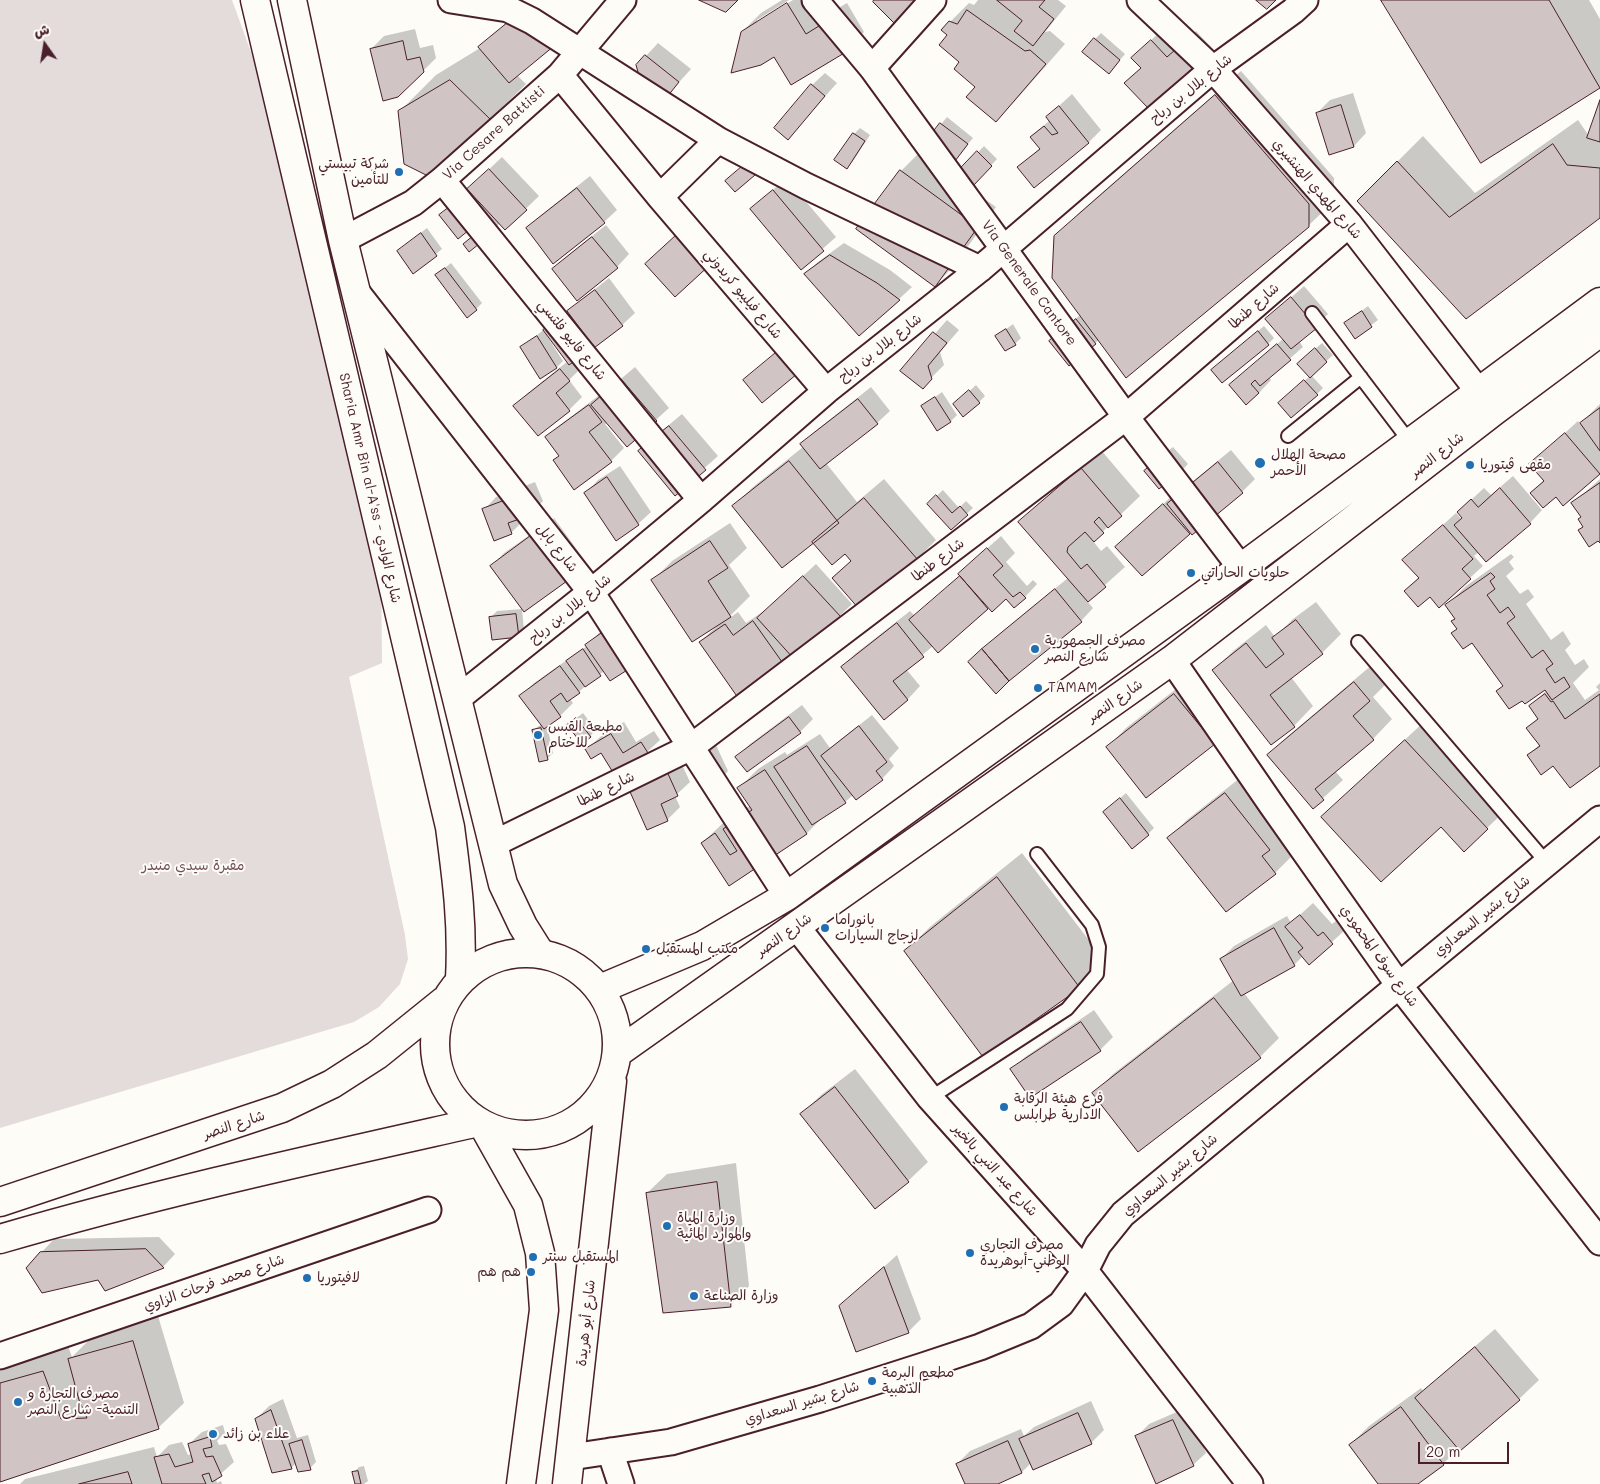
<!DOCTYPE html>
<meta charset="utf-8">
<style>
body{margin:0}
#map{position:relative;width:1600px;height:1484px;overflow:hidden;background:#fdfcf7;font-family:Mali,"Playpen Sans Arabic",sans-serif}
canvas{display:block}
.north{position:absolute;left:20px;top:20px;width:50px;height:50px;-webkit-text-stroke:4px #fdfcf7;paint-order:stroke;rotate:347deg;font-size:14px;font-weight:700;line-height:20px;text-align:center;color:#4a1f2b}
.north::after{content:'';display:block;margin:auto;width:18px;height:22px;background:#4a1f2b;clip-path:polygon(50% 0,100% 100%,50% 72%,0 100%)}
.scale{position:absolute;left:1418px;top:1442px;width:91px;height:22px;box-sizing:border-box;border:2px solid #4a1f2b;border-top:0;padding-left:6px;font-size:15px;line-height:18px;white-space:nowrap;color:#4a1f2b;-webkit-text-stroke:4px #fdfcf7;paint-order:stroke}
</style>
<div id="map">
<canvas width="1600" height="1484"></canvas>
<div class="north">ش</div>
<div class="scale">20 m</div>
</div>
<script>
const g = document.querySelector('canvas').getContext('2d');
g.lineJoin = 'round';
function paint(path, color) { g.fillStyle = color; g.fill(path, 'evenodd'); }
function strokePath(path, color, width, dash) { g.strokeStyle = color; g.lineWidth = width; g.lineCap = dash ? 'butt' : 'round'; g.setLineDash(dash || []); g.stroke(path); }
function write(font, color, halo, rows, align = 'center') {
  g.font = font + ' Mali,"Playpen Sans Arabic",sans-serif'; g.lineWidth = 4; g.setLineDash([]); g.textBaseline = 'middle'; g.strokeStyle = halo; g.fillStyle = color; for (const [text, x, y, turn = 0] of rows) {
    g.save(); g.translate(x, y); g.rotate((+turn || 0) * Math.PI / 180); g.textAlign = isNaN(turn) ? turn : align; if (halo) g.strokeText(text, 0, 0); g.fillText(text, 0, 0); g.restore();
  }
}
paint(new Path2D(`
 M0,0h232l24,66 125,494 1,103 -33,14 56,258 3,24 -8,25 -21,23 -25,15 -354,106z`), '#e3dcda');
paint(new Path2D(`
 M782,0h7l-32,20v3l36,-23h24l9,15 21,-12 17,29 -19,19 -71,4 -32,-23 19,-19z
 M978,0h80l8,6 -21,26 5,-1 15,13 -50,57 -19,20 -35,-59 -13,-27 2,-13 19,-19 5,2z
 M1383,0h206l11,19v68l-118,74z
 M525,8l-8,67 9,9 -36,36 -90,-9 36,-36 44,-27 12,-13z
 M1164,28l17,17 15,-14 15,16 -12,13 -57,7 4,-22z
 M415,29l5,19 13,-3 3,13 -13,13 -52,-22 13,-13z
 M1101,33l24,21 -11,13 -19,-28z
 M658,43l33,26 -28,31 -24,-28 7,-16z
 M1241,71l93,107v23l-26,25 -209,114 -4,3 -31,-14 16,-14 -25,-78 26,-26z
 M825,73l12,10 -49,55 24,-53z
 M1353,93l13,40 -12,13 -37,-33 13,-13z
 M1072,94l29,36 -12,12 -55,44 -15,-19 21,-19 -9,-11 19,-17 -3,-3z
 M1600,104v112l-134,101 -108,-116 65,-65 52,57 103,-73 11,16z
 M947,117l26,21 -21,25 -26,-20z
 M860,128l10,7 -17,26 -6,6 7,-33z
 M984,146l13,13 -24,26 -14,-13z
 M920,152l76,55 -42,59 -19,19 -34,-114z
 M502,157l37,39 -34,33 -5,-6 -12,12 -23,9 9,-10 -20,-31 15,-13 12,-13z
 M590,176l27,34 -13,12 -77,6 13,-12z
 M786,178l50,59 -35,31 -49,-59z
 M695,218l29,31 -13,13 -52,-11z
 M606,225l23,29 -12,13 -64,3 13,-13z
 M427,228l15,21 -28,23 -16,-21z
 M844,243l46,27 22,17 -13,12 -94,-25 13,-12z
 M451,263l31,40 -6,6 -40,-34z
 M609,278l26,35 -13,12 -32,24 -9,19 -12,12 13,17 -13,13 -31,25 -23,-29 13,-13 40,-32 -19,-26 -2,1 16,25 -6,6 -35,-20z
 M1304,286l24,28 -29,27 4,6 -34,30 2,3 -12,13 -28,-8 53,-47 -17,-19z
 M1368,306l10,14 -23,17 -9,-14z
 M947,320l12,10 -19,22 4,13 -22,22 -20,-16z
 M1013,324l8,14 -6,6 -18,-8z
 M1264,326l10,12 -6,6 -50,20z
 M1322,343l11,12 -22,20 12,13 -6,6 -32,3 25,-21 -5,-18z
 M635,367l34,41 -42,38 -20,-23 -2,1 19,24 -13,13 -51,-6 -13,-18 13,-12 42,-32 1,1z
 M976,385l9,11 -6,6 -18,-3z
 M871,387l19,24 -13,12 -51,40 31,39 27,-23 52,61 -19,19 -57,50 -8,-49 -7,-8 -32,-10 -79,-36 19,-19 50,-40 -1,-2 12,-13z
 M942,392l15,23 -6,6 -28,-15z
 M1600,404v69l-37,31 -7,-9 -25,-2 13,-13 -13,-16 47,-43 2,3z
 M682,414l36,42 -43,38 -23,-55z
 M1173,447l15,17 -6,6 -31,-5z
 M1101,450l39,46 -47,45 8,10 6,-5 18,21 -38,34 6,7 -12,13 -111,41 27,-26 71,-58 -48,-56 19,-19z
 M1231,450l24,29 -13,13 -49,41 -2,-2 -49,44 -12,-40 46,-43 5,-1z
 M620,466l31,46 -13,12 -52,-31 12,-13z
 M1513,476l29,34 -12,13 -51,29 -5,4 9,10 -44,40 -9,-10 -25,-5 14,-14 -15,-17 52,-47 6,7 2,-2 -6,-6 26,-24 7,7z
 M1600,479v62l-21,-11 5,-4 -1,-10 -10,-13z
 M535,482l8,19 -32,32 -27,-23 12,-13z
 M943,490l16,18 7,-7 7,7 -22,20 -23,-24z
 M554,518l32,44 -13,13 -81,-9 12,-13z
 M730,523l17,25 -18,17 21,31 -20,20 1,1 7,-5 8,11 21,-14 49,-45 36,40 -66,64 -86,-26 17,-16 -64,-46 19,-19z
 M1001,536l14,17 -9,9 21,24 6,-6 4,4 -12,13h-18l-18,10 -51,44 -5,-5 -27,23 14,17 -12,13 -24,19 -41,-51 12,-13 55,-43 5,5 46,-41 12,-14z
 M1511,554l3,3 -5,5 5,7 -8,7 14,18 8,-5 6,8 -8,7 25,36 12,-9 8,13 -6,6 10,15 9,-6 5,8 -16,16 12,17 14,-10 -3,-3 4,-4v82l-47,-1 -24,-9 11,-11 -12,-16 11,-11 -8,-11 16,-16 -2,-2 -41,-3 -32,-44 -19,-8 5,-5 -2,-9 -9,-14 19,-19z
 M1316,602l25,32 -19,19 -31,24 22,29 -19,20 -23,17 -57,-73 19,-19 33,-26 9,12 18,-18z
 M522,609l2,21 -6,6 -27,-19 6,-6z
 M619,619l-15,52 -34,28 3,4 -13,13 -13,9 6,28 -6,6 -14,-29 9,-6 -21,-28 13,-13 53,-37 12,-13z
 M1373,664l16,17 -16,16 19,22 -19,20 -38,32 8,9 -30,27 -45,-51 20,-20z
 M1194,675l39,49 -19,19 -107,5 19,-20z
 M802,705l11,14 -13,13 -63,25 13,-13z
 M583,713l13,17 -6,6 -15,-17z
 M872,715l27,33 -10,11 5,7 -12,13 -29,16 -8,7 -23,16 -15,15 -77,51 -28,-41 20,-19 28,-18 -11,-18 19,-19 27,-17 2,3 33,-21 10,14z
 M1425,721l82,88 -43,41 -23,-25 -99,-27z
 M624,722l12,20 18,-11 6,9 -13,12 -32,20 -13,-21 -15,-2 13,-12z
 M709,730l19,41 -6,7 -36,-34z
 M678,756l12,26 -15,14 5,11 -13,13 -38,-35z
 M1245,774l49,80 -19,19 -106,-35 19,-19z
 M1126,793l28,35 -6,6 -44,-22z
 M1022,853l83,108 -25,26 -175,-36 26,-25z
 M1313,903l19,21 5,-4 8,10 -36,33 -6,-7 -9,9 -50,28 35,45 -19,19 -166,37 19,-20 121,-94 -13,-21 13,-13 53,-30 4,7z
 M1094,1010l19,27 -13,13 -88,19 13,-12z
 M855,1069l73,93 -20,19 -106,-67 19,-19z
 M736,1163l13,123 -19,20 -83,-113 20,-19z
 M159,1237l16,17 -12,13 -57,22 -7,-10 -58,-26 13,-14z
 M897,1255l24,64 -12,12 -52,19 -16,-44z
 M158,1316l26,87 -26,25 -158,53v-115l68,-20 4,11 23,-23z
 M1495,1329l44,51 -20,19 -59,50 -1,-1 -16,16 -27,20h-37l-29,-39 19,-19 52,-38 2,3z
 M283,1399l14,39 11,-3 8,27 -6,6 -14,-5 -5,5 -35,-49 13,-13z
 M1091,1401l13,29 -13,13 -60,20 -9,9 -27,12h-29l-9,-20 13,-13 51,-22 3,7 10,-9z
 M1186,1408l20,45 -13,12 -57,-28 13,-13z
 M223,1425l2,8 -8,8 2,4 7,-1 8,18 -18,16 1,5 4,-2 1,3h-202l5,-5 129,-32 3,10 12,-12 13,-3 6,13 4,-1 -3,-10 13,-12z
 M364,1466l4,15 -4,3h-8l-3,-11 6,-6z`), '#0003');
const building = new Path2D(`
 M699,0h39l-12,12z
 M874,0h49l-26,26 -24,-24z
 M997,0h48l-6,7 15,12 -21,27 -19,-15 8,-10z
 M1256,0h20l-9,9z
 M1381,0h168l51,88 -119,75z
 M787,3l19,31 21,-13 19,31 -55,33 -17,-28 -13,8 -30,8 10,-41z
 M967,10l58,41 5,-1 16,14 -50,58 -30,-25 9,-10 -21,-18 5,-7 -20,-17 8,-10 -6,-5 8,-9 8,3z
 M511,20l43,26 -45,37 -31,-36z
 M1094,38l26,22 -11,14 -27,-22z
 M1151,40l16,17 16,-14 17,18 -51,48 -25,-26 17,-15 -10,-10z
 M403,41l4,19 13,-3 4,15 -26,25 -15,4 -13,-52z
 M645,55l34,27 -16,20 -30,-24 5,-6 -2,-7z
 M450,80l41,40 -63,56 -24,-12 -6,-53z
 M811,84l14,12 -37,44 -14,-12z
 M1215,95l94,109v23l-183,151 -74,-100 2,-42z
 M1600,100v42l-13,-4z
 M1341,105l13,42 -25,8 -13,-42z
 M1059,106l30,37 -55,45 -17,-21 23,-18 -10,-12 14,-11 8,9 6,-2 -12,-16z
 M940,123l28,21 -16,21 -28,-21z
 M853,133l12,8 -18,28 -13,-9z
 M1553,144l14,21 33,3v50l-134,101 -109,-118 40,-40 52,56z
 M977,151l15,15 -19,20 -16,-14z
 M745,164l10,11 -20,17 -10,-11z
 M489,169l38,41 -22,20 -38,-41z
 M900,170l78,57 -43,60 -79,-58z
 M577,188l28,35 -52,41 -27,-36z
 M773,190l51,61 -23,19 -51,-61z
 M460,199l29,37 -20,16 -6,-8 11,-9 -5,-5 -11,9 -19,-24z
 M682,230l30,33 -37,34 -30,-33z
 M421,233l16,23 -24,18 -16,-23z
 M592,237l26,31 -41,33 -25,-32z
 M830,255l47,28 23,17 -41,36 -55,-62z
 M445,268l32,42 -10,8 -32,-43z
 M595,290l28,36 -33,25 -8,-12 3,-4 -18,-24z
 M1291,297l26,31 -26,21 -26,-30z
 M1362,311l10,16 -17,12 -11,-16z
 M561,317l26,35 -18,13 -26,-35z
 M1076,319l20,25 -27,22 -20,-25z
 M1006,329l10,16 -11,6 -10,-15z
 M1258,331l11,14 -47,38 -11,-13z
 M933,332l14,11 -19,23 4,13 -9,10 -23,-18z
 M537,336l20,32 -17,11 -20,-32z
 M1277,344l14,16 -31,26 -5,-6 -4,4 8,9 -13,12 -17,-20z
 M1315,348l12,14 -17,16 -13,-14z
 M778,351l19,23 -35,29 -19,-23z
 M560,369l10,12 -14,12 14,18 -32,25 -25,-30z
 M621,379l36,42 -30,26 -36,-42z
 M1304,380l14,15 -27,23 -13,-15z
 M969,390l11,13 -17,14 -10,-13z
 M935,397l16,25 -14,9 -16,-25z
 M858,399l20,25 -58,45 -20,-25z
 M589,405l13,17 -13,10 23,30 -38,28 -21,-30 6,-4 -14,-19z
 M1600,408v43l-20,-28z
 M669,426l37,44 -31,26 -37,-45z
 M1565,433l35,41 -37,32 -7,-9 -13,11 -13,-15 14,-12 -15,-17z
 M1167,452l15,18 -23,19 -15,-18z
 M789,461l50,62 -57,45 -50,-62z
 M1218,462l25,31 -51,42 -25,-31z
 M1081,468l41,48 -14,12 -9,-11 -5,5 10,11 -10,9 -9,-10 -17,15 -1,5 14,17 6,-5 19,23 -18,15 -70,-80z
 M607,477l32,48 -23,16 -32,-48z
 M1600,483v60l-2,-2 -9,6 -11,-17 5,-3 -5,-8 3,-2 -10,-14z
 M1500,488l31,36 -45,38 -32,-37 8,-7 -5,-6 14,-13 7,8z
 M522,494l9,21 -23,8 4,11 -18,7 -12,-32z
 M936,495l16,18 8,-7 8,9 -17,15 -24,-26z
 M864,498l54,62 -58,50 -28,-32 19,-17 -6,-7 -13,11 -20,-23z
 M1163,504l27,30 -48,42 -27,-29z
 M1443,525l30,34 -11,10 9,10 -32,29 -9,-11 -12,10 -14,-16 15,-13 -17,-18z
 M540,529l34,47 -50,36 -34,-46z
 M710,541l18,27 -20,13 23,36 -39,25 -41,-62z
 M987,548l16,18 -10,9 20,22 7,-5 6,6 -12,10 -8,-9 -14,13 -34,-38z
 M1491,573l4,4 -5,4 5,8 -8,6 13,18 8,-6 7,10 -8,6 25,35 11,-8 10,14 -7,5 9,14 9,-6 6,10 -18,13 -7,-10 -20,14 -3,-3 -13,8 -13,-18 7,-5 -31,-43 -9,6 -12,-16 6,-4 -6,-8 4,-2 -10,-14z
 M803,576l38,41 -47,42 -37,-41z
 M960,576l28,33 -50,44 -29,-33z
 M1055,589l27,33 -73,59 -27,-32z
 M516,614l3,23 -27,3 -3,-23z
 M1296,620l27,34 -53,41 25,32 -24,18 -59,-75 34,-27 20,25 18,-14 -12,-16z
 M753,621l34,48 -46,33 -42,-60 26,-18 8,11z
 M897,623l27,34 -31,24 15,19 -24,20 -43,-53z
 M606,630l26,37 -22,14 -25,-36z
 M583,649l18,27 -16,11 -19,-26z
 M982,649l27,32 -13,13 -28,-32z
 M560,666l20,27 -13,9 -6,-9 -11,8 11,16 -17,12 -25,-33z
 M1354,682l16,19 -17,15 21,24 -59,49 9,11 -11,9 -46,-54z
 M1174,694l41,50 -69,54 -40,-51z
 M1545,694l6,8 2,-1 12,18 35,-25v72l-30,22 -17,-22 -12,9 -14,-20 13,-9 -14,-18 12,-9 -9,-13z
 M789,717l12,16 -54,39 -12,-15z
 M576,718l15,19 -9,7 -15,-19z
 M859,726l28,36 -11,9 7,9 -27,20 -35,-44z
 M541,728l7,32 -9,2 -7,-32z
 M611,734l12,19 18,-11 7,11 -34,21 -13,-21 -10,6 -6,-10z
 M1405,740l83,89 -24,23 -23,-25 -60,55 -60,-65z
 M807,746l39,57 -34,22 -38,-58z
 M665,767l13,29 -17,8 7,17 -21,9 -20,-45z
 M765,770l42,64 -78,52 -28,-43 14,-10 15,22 7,-4 -14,-22 29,-19 -15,-22z
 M1225,793l45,57 -8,6 14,18 -50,38 -59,-74z
 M1120,798l29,37 -17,14 -29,-37z
 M997,877l83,111 -97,69 -79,-106z
 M1300,915l18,21 5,-4 10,12 -24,21 -11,-13 5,-4 -18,-21z
 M1274,928l21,38 -54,30 -21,-37z
 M1214,998l47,60 -123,94 -46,-59z
 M1081,1022l20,29 -71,47 -20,-29z
 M835,1087l74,95 -34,27 -75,-95z
 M717,1182l14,125 -68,6 -17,-120z
 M146,1249l18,19 -59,23 -7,-11 -56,13 -16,-25 14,-16z
 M884,1267l25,66 -53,19 -17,-46z
 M133,1341l26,88 -159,53v-99l43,-12 18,48 26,-1 -8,-18 -11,-41z
 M1475,1347l45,53 -60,51 -45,-53z
 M1401,1407l43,58 -26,19h-40l-29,-39z
 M271,1410l21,59 -20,4 -17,-54z
 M1078,1413l14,31 -59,26 -14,-31z
 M1173,1420l21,46 -38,18 -21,-48z
 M210,1437l2,10 -9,2 3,8 7,-1 9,20 -10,6 -3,-9 -7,2 4,9h-44l-8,-27 15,-3 6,13 18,-5 -5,-18z
 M302,1440l9,30 -13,2 -9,-28z
 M1008,1441l14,32 -24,11h-33l-9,-20z
 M358,1471l3,13h-6l-3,-12z
 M128,1472l4,12h-53z`);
paint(building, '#d0c5c4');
strokePath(building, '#4a1f2b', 1);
const service = new Path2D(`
 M1312,313l98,129
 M1288,436l73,-59
 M1358,642l189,221
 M930,1098l137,-89 30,-35 2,-27 -7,-22 -55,-71`);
const minor = new Path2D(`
 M451,0l57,9 24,12 186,119 88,46 174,83
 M815,0l57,68 254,349 115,151
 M1140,0l73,69 136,155 130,168
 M872,68l61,-68
 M560,75l100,122 166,194
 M442,180l259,320
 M660,197l58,-57
 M343,240l70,-37 29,-23 118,-105 63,-75
 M355,290l236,302 196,304
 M1172,660l99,144 127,180 202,258
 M457,699l134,-107 110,-92 125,-109 154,-122 233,-200 80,-58 12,-11
 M493,844l198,-97 435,-330 223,-193
 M796,926l134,172 155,173 165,213
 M0,1356l428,-146
 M610,1451l11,33
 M571,1457l100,-15 149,-43 103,-33 57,-19 51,-21 30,-22 24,-33 13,-26 25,-31 477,-395`);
const secondary = new Path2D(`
 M255,0l195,827c7,53 13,98 10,152
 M292,0l51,240 160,644 20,42 17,27`);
const trunk = new Path2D(`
 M435 1044a91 91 0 1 1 182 0a91 91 0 1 1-182 0Z
 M600,989l102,-43 85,-50 454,-328 359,-266
 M617,1053l555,-393 322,-249 106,-79
 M483,1125l45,80 12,48 4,57 -23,174
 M0,1202l282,-94 50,-24 45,-29 67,-54
 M0,1239c157,-46 318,-81 478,-117
 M567,1484l45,-403`);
strokePath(service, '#4a1f2b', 16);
strokePath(minor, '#4a1f2b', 29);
strokePath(secondary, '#4a1f2b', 31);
strokePath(trunk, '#4a1f2b', 31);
strokePath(service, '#fdfcf7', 12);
strokePath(minor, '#fdfcf7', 25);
strokePath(secondary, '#fdfcf7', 28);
strokePath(trunk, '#fdfcf7', 28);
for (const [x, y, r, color] of [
 [399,172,5,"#1f6fb2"],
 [1260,463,6,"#1f6fb2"],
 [1470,465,5,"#1f6fb2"],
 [1191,573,5,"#1f6fb2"],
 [1035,649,5,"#1f6fb2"],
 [1038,688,5,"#1f6fb2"],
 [538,735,5,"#1f6fb2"],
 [825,928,5,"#1f6fb2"],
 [646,949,5,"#1f6fb2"],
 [1004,1107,5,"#1f6fb2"],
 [667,1226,5,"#1f6fb2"],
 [970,1253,5,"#1f6fb2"],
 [533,1257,5,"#1f6fb2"],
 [531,1272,5,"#1f6fb2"],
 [307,1278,5,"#1f6fb2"],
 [694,1296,5,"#1f6fb2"],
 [872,1381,5,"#1f6fb2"],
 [18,1402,5,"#1f6fb2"],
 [213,1434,5,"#1f6fb2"]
]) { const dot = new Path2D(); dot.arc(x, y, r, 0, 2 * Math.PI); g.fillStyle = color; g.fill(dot); strokePath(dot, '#fdfcf7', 2); }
write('14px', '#4a1f2b', '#fdfcf7', [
 ["شارع بلال بن رباح",1191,89,-39],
 ["Via Cesare Battisti",494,133,-42],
 ["شارع المهدي الهنشيري",1317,189,49],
 ["Via Generale Cantore",1029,283,54],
 ["شارع فيليبو كريدوني",743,294,50],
 ["شارع طنطا",1254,306,-41],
 ["شارع فابيو فلتسي",572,340,51],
 ["شارع بلال بن رباح",880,348,-38],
 ["شارع النصر",1437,455,-38],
 ["Sharia Amr Bin al-A'ss - شارع الوادي",370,488,77],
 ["شارع بابل",557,548,52],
 ["شارع طنطا",938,560,-37],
 ["شارع بلال بن رباح",570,609,-39],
 ["شارع النصر",1115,701,-35],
 ["شارع طنطا",606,789,-26],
 ["شارع بشير السعداوي",1482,916,-39],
 ["شارع النصر",784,935,-35],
 ["شارع سوف المحمودي",1379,956,54],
 ["شارع النصر",234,1125,-18],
 ["شارع عبد النبي بالخير",995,1170,48],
 ["شارع بشير السعداوي",1170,1175,-40],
 ["شارع محمد فرحات الزاوي",214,1283,-19],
 ["شارع أبو هريدة",586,1323,-84],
 ["شارع بشير السعداوي",802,1403,-17]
]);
write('14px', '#4a1f2b', '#fdfcf7', [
 ["شركة تبيستي",389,164,"right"],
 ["للتأمين",389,180,"right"],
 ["مصحة الهلال",1271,455],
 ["الأحمر",1271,471],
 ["مقهى ڤيتوريا",1480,465],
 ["حلويات الحاراتي",1201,573],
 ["مصرف الجمهورية",1045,641],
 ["شارع النصر",1045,657],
 ["TAMAM",1048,688],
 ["مطبعة القبس",548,727],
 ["للاختام",548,743],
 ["بانوراما",835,920],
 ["لزجاج السيارات",835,936],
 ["مكتب المستقبل",656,949],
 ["فرع هيئة الرقابة",1014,1099],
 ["الادارية طرابلس",1014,1115],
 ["وزارة المياة",677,1218],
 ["والموارد المائية",677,1234],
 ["مصرف التجاري",980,1245],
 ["الوطني-أبوهريدة",980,1261],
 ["المستقبل سنتر",543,1257],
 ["هم هم",521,1272,"right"],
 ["لافيتوريا",317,1278],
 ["وزارة الصناعة",704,1296],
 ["مطعم البرمة",882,1373],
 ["الذهبية",882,1389],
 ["مصرف التجارة و",28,1394],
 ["التنمية- شارع النصر",28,1410],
 ["علاء بن زائد",223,1434]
], 'left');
write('14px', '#704e57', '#fdfcf7', [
 ["مقبرة سيدي منيدر",193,866]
]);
</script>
